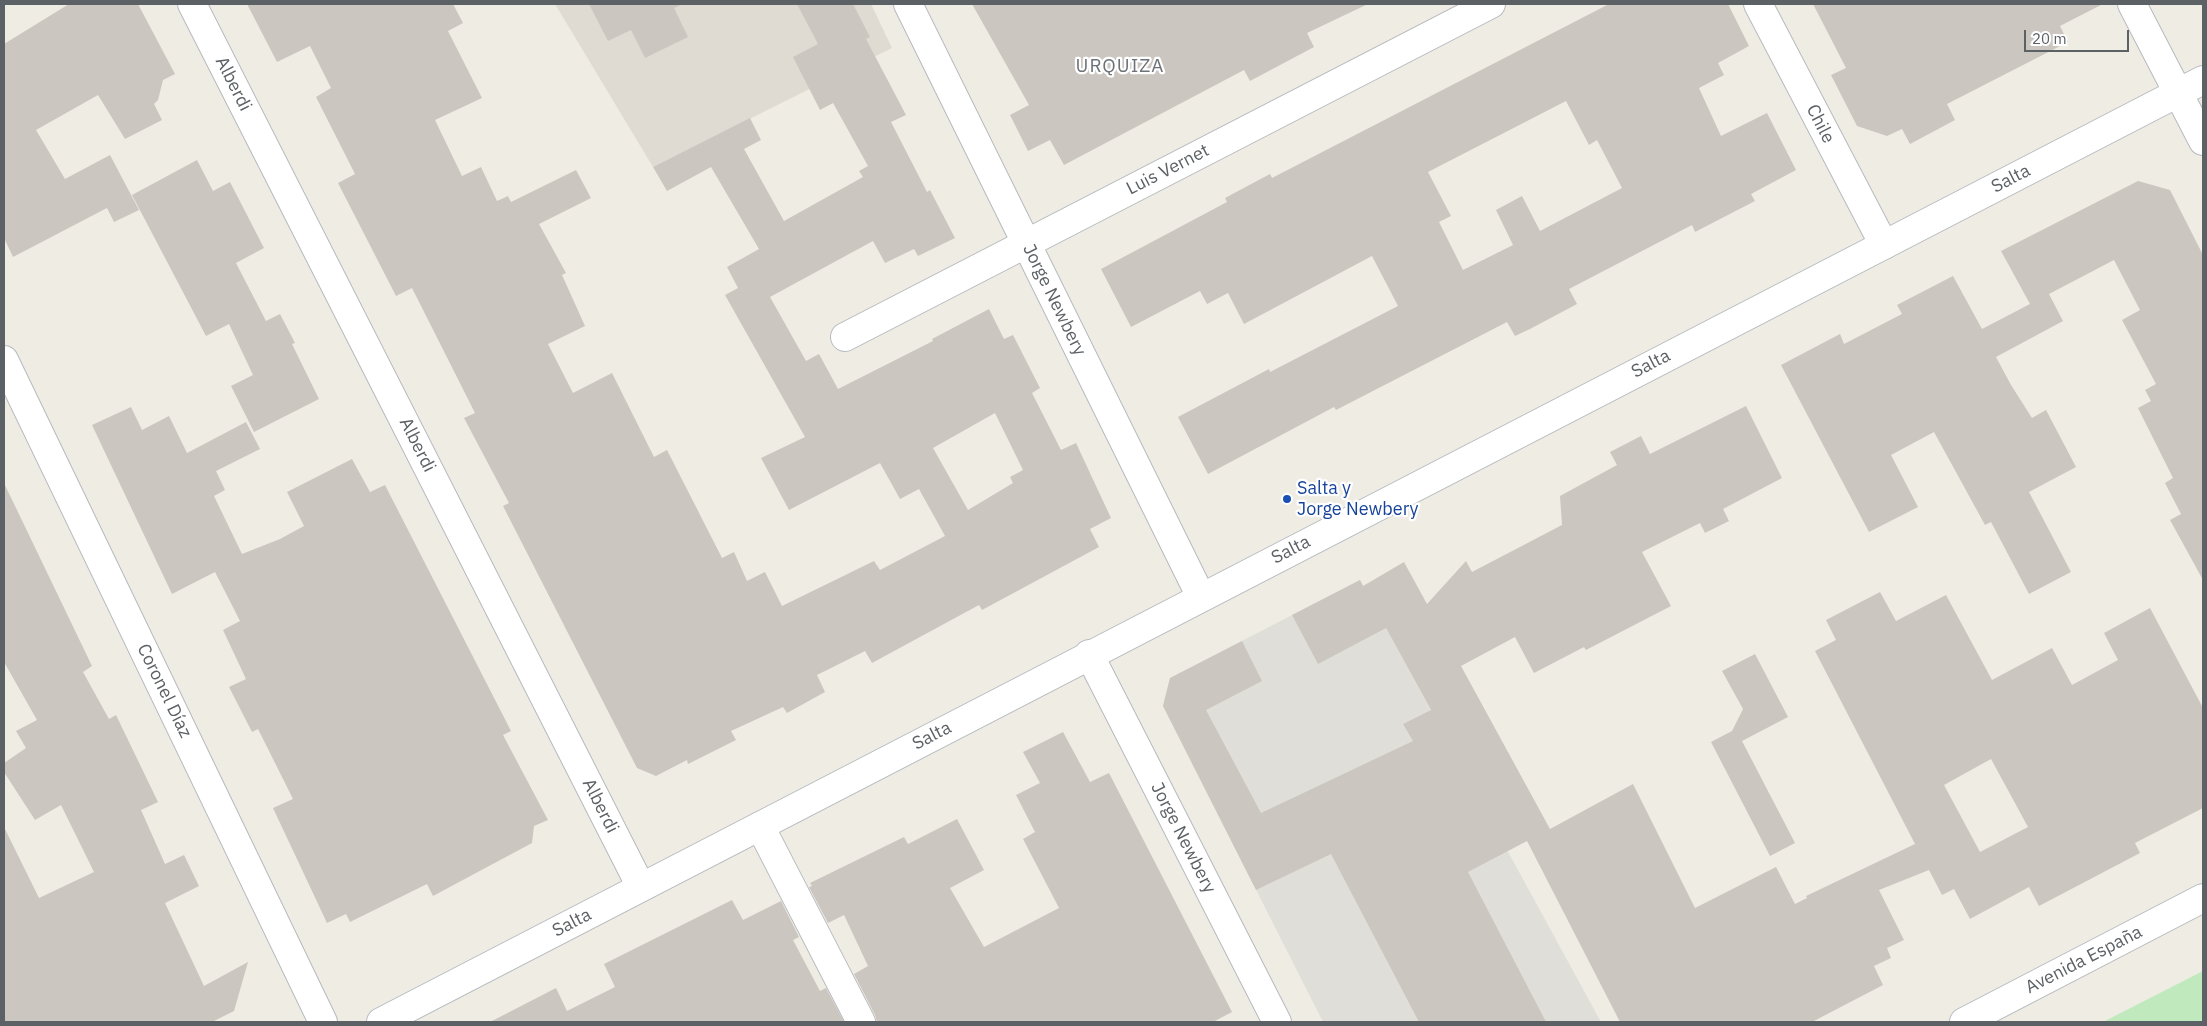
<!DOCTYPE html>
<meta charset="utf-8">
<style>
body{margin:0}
#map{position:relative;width:2207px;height:1026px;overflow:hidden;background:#efece3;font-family:"IBM Plex Sans",sans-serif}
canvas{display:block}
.frame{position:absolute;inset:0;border:5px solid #5b6165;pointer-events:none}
.scale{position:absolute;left:2024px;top:30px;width:105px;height:22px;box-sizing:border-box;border:2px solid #5b6165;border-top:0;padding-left:6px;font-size:15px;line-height:18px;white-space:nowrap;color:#5b6165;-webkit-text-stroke:4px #fff;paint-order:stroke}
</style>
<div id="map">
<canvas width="2207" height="1026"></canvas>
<div class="frame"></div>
<div class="scale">20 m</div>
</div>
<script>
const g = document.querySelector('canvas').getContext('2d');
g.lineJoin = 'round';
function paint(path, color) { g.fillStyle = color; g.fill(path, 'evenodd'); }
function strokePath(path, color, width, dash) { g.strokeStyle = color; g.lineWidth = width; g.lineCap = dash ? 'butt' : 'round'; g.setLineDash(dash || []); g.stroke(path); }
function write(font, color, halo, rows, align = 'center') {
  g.font = font + ' "IBM Plex Sans",sans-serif'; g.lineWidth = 4.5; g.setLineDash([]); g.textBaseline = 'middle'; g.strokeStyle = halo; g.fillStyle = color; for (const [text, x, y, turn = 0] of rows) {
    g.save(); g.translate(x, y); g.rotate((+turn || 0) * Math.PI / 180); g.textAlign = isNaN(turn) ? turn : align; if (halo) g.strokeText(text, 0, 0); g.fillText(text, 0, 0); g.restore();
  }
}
paint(new Path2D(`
 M1360,580l81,149 160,293h-278l-160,-316 7,-28z`), '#e0ded8');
paint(new Path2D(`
 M555,4h316l21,44 -239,119z`), '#dfdbd2');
paint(new Path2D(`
 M2203,971v51h-100z`), '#c0e9be');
paint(new Path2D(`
 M69,4h69l37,70 -12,6 -5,20 -4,4 8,16 -37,19 -27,-44 -62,35 29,49 45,-24 29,55 -25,12 -7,-14 -94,49 -9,-19v-194z
 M247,4h206l10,19 -15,8 34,67 -47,22 27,56 19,-9 16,34 11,-5 3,6 65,-32 15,28 -52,26 27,49 -4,2 23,51 -37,18 25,49 39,-20 42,84 13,-7 55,108 12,-6 13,29 18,-9 17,34 92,-45 6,9 65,-34 -26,-47 -19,10 -20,-36 -91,47 -28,-52 44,-21 -80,-142 13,-7 -11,-21 32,-18 -48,-82 -44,24 -14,-24 97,-49 11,22 -17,9 40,72 79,-44 -4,-6 9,-5 -35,-63 -13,7 -27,-53 25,-13 -21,-40h56l17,33 -4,2 40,76 -15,7 36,70 3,-2 25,48 -37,18 -4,-7 -29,14 -12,-22 -103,56 36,64 13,-7 19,35 95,-48 -1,-2 57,-30 15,30 9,-4 27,53 -8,5 29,57 15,-7 35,75 -21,11 9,18 -117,63 -3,-5 -107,58 -7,-12 -48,24 8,17 -38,21 -4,-6 -52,24 5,9 -48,24 -1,-4 -31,16 -19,-8 -134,-262 6,-3 -45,-85 11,-5 -63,-125 -16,8 -58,-113 17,-9 -39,-77 15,-9 -21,-42 -33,16zM995,413l28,57 -13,7 3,6 -45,27 -35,-62z
 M589,4h94l-9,4 14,29 -43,21 -14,-28 -23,11z
 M972,4h396l-61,29 7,14 -64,34 -6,-11 -180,95 -14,-25 -22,11 -18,-36 19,-10z
 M1609,4h119l21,42 -31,17 6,12 -25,13 22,48 46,-23 29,57 -45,24 4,7 -60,31 -3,-7 -123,64 8,15 -47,25 -15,7 -8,-14 -171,88 -2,-3 -126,67 -30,-57 91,-48 1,3 128,-66 -26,-50 -128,68 -16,-31 -21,11 -7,-13 -69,36 -30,-58 126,-67 -2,-4 45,-24 2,4zM1566,101l23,44 8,-5 25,48 -82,43 -18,-35 -26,14 17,35 -50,25 -24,-48 12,-6 -23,-44z
 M1813,4h290l-43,22 8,16 -121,62 8,16 -45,24 -8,-15 -15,7 -30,-10 -26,-51 15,-7z
 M197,160l16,31 17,-9 34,66 -28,15 30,58 14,-7 15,29 -3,1 27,55 -65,33 -23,-46 22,-11 -24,-51 -23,12 -74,-141z
 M2138,181l32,9 33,65v325l-33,-60 11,-6 -16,-31 8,-5 -35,-70 13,-7 -6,-11 11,-6 -34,-64 18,-10 -26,-50 -65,34 14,27 -67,36 15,28 21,33 14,-8 30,57 -47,25 42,80 -42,22 -38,-72 -6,3 -51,-93 -43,23 27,52 -49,25 -88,-167 59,-31 4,10 58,-30 -5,-9 56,-29 29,53 48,-25 -29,-53z
 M1746,406l36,72 -59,31 6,12 -24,12 -5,-10 -58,29 29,54 -85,44 -2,-3 -50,26 -19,-36 -54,29 89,163 83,-45 62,124 81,-41 19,37 12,-6 -1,-2 109,-52 -100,-193 21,-11 -10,-20 54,-28 16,29 50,-26 46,85 60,-32 20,37 46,-25 -14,-27 46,-25 53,100v100l-68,35 5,10 -101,53 -10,-19 -59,32 -16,-30 -12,6 -13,-25 -50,20 25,50 -17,8 4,10 -17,8 9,19 -71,37h-192l-93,-181 -59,31 78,150h-127l-88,-168 -75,36 -93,-184 7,-28 72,-37 20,40 -56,29 55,103 152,-72 -10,-17 28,-14 -45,-82 -68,36 -26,-49 68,-35 3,6 41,-24 23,42 39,-43 6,11 90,-47 -2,-29 57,-31 -7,-13 31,-16 9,18zM1991,759l37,68 -48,25 -36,-67z
 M131,407l11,23 27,-14 18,37 59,-31 14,27 -44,22 9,19 -11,6 28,58 38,-15 24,-13 -17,-34 65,-33 18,33 15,-7 126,246 -8,4 45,85 -14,6 -2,17 -99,53 -6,-12 -77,38 -4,-8 -19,9 -54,-115 20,-9 -35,-70 -6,3 -23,-45 17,-8 -23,-49 17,-9 -25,-49 -43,22 -80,-169z
 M4,483l88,183 -9,6 26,47 7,-4 42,87 -17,8 24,54 19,-9 15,31 -34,17 39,83 44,-24 -14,49 -22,11h-208v-195l35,71 55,-26 -33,-67 -26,15 -31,-48v-9l22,-15 -10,-17 21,-11 -33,-58z
 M1755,654l33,63 -46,24 53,102 -25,13 -59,-114 21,-11 11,-22 -21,-38z
 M1063,732l27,50 19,-9 123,239 -19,10h-336l-2,-7 -21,-41 14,-8 -24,-51 -16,8 -19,-36 3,-1 -2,-3 94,-46 4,7 49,-25 27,51 -34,18 34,59 75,-39 -36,-69 12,-7 -19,-37 24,-12 -17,-31z
 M732,900l11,20 38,-19 18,36 -6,3 27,51 6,-3 18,34h-354l66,-34 11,23 48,-24 -11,-23z`), '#cbc7c0');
const minor = new Path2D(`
 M192,4l449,883
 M908,4l293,593
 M1758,4l126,241
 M2132,4l71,137
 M845,337l646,-333
 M4,360l319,662
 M1089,654l188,368
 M760,826l101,196`);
const secondary = new Path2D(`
 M381,1022l1822,-942
 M1964,1022l239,-124`);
strokePath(minor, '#b6babf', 30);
strokePath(secondary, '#b7bbc1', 30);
strokePath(minor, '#fff', 28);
strokePath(secondary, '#fff', 28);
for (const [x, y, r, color] of [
 [1287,499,5,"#1a4fb4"]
]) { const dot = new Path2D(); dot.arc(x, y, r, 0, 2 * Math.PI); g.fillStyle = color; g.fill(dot); strokePath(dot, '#fff', 2); }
write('18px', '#5b6165', '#fff', [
 ["Alberdi",233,84,63],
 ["Chile",1820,124,63],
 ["Luis Vernet",1168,170,-27],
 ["Salta",2011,179,-27],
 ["Jorge Newbery",1054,300,64],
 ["Salta",1651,364,-27],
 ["Alberdi",417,445,63],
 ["Salta",1291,550,-27],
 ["Coronel Díaz",164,691,64],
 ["Salta",932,736,-27],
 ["Alberdi",600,806,63],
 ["Jorge Newbery",1183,838,63],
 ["Salta",572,923,-27],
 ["Avenida España",2084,960,-27]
]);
write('18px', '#164399', '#fff', [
 ["Salta y",1297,489],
 ["Jorge Newbery",1297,510]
], 'left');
g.letterSpacing = '1px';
write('19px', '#6c7378', '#fff', [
 ["URQUIZA",1120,67]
]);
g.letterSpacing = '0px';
</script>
